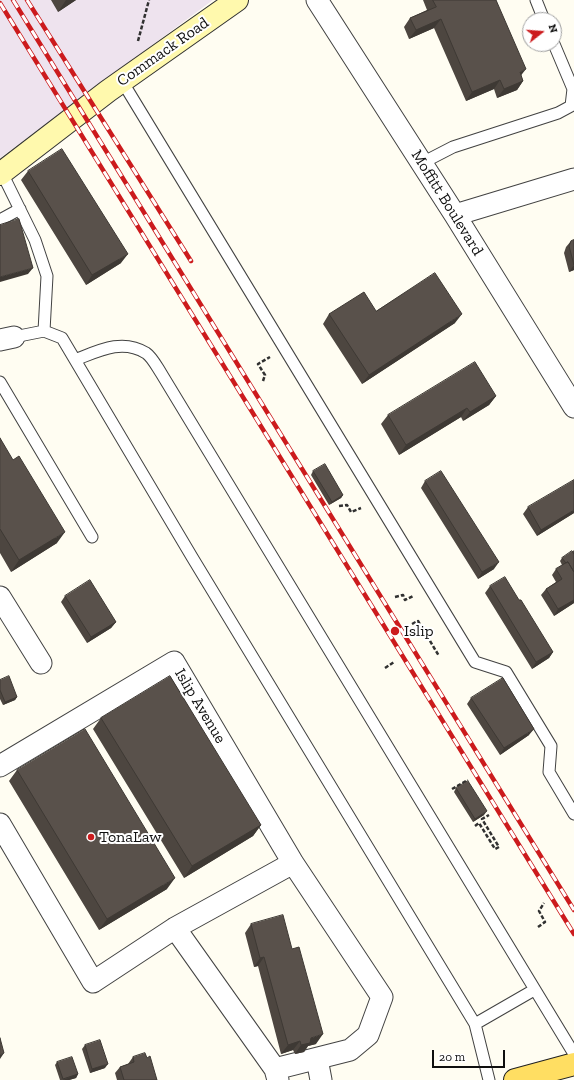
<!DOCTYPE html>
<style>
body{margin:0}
#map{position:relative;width:574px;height:1080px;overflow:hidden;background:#fffdf2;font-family:"Zilla Slab",serif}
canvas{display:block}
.north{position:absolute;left:522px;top:12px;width:40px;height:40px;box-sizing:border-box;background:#fff;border:1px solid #9f9f9f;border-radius:50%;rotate:73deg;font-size:11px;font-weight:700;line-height:16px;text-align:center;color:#0f0f0f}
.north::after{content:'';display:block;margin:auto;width:14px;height:18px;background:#cc1b1d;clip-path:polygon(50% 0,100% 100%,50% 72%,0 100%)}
.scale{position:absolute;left:432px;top:1050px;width:73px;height:18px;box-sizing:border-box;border:2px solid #0f0f0f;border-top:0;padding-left:5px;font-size:12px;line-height:14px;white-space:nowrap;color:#0f0f0f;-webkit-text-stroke:3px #fff;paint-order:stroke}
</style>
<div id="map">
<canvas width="574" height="1080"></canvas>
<div class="north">N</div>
<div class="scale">20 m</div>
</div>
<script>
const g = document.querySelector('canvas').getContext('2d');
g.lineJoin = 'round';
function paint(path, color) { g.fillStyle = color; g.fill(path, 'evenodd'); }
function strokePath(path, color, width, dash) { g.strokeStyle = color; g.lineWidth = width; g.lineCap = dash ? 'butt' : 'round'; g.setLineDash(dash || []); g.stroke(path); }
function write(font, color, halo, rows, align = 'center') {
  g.font = font + ' "Zilla Slab",serif'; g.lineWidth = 4; g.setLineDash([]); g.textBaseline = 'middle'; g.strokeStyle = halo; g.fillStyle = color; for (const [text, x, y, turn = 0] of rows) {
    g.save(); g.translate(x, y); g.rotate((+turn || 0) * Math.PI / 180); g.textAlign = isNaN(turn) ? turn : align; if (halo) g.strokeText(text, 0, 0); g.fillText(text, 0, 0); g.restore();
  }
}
paint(new Path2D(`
 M0,0h213l-213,158z`), '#eee3ee');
const lane = new Path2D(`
 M536,0l8,20
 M122,81l353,581 31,10 45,74 -2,26 25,42
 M422,163l31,-16 105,-34 13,-7 2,-17 -19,-45
 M2,173l33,67 12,36 -3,55
 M0,220l20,-11
 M14,337l30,-6 18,7 130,219 283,467 14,56
 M75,360c23,-9 47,-22 71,-7 6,4 11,14 15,20l413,681
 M0,382l92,155
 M475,1024l59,-34`);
const street = new Path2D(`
 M317,0l138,215 119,192
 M455,215l119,-36
 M0,340l14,-3
 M0,597l41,66
 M0,766l174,-104 119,201 89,134 -14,38 -18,15 -75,19
 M0,824l93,158 82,-54 118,-65
 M175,928l100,141 3,11
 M317,1059l4,21`);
const secondary = new Path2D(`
 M0,174l108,-83 129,-91`);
const primary = new Path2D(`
 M515,1080l59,-16`);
strokePath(lane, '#424242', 13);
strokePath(street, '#424242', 23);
strokePath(secondary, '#313131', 24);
strokePath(primary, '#202020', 24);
strokePath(new Path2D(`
 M138,41l11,-41
 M263,381l2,-6 -7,-11 12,-7
 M339,506l8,-1 4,7 10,-4
 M395,597l8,-2 2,5 8,-4
 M412,624l6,-3 21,35
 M385,668l9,-6
 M452,789l16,-9
 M475,826l4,-3 16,26 4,-2 -17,-28 7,-4
 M538,927l7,-5 -6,-11 5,-8`), '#313131', 2.5, [4, 2]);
strokePath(lane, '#fff', 11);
strokePath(street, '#fff', 21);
strokePath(secondary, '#fff9ad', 22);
strokePath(primary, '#ffde62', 22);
const rail = new Path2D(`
 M13,0l561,910
 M27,0l164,261
 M0,3l574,931`);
strokePath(rail, '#cc1b1d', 4.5);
strokePath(rail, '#fff', 3, [9]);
paint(new Path2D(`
 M51,0h25l-18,12z
 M423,0h73l27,81 -6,9 -20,8 -3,-9 -28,12 -32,-73 -25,11 -5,-12 6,-9 17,-8z
 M28,171l93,92 -35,22 -65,-105z
 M574,240v30l-5,2 -5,-19 2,-6 5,-6z
 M376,311l79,12 -93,61 -39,-60 6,-10z
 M496,396l-7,9 -26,16 -2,-4 -62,38 -18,-31 7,-9z
 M0,438l57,105 -46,29 -11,-19z
 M313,471l30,24 -2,3 -12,7 -18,-30z
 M425,481l69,88 -16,10 -57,-91z
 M528,507l46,6 -37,23 -14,-22z
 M574,550v53l-20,13 -13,-21 5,-6 10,-7 -4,-7 4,-6 6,-4 -2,-4 2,-3 10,-6z
 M490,586l63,66 -4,6 -17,11 -47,-76z
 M65,596l51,26 -5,6 -24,15 -26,-41z
 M0,680l17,17 -2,3 -12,5 -3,-6z
 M471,698l58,37 -29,20 -33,-51z
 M101,718l160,107 -8,11 -69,42 -91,-149z
 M17,770l150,119 -68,41 -90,-149z
 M456,788l28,27 -11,7 -19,-30z
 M251,924l65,120 -8,2 -4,6 -9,2 -2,-4 -12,4 -23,-88 -4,1 -9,-34z
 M85,1045l20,23 -15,5 -8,-24z
 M133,1057l14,1 10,22h-40l-2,-7 5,-6 8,-3z
 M57,1062l21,12 -2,4 -7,2h-9l-5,-15z`), '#4d4640');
paint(new Path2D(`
 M66,0h10l-18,12z
 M441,19l-7,9 -25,11 7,-9z
 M526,69l-7,9 1,-6z
 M500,80l-6,9 -28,12 6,-9z
 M523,81l-6,9 -20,8 7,-9z
 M128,254l-7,9 -35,22 6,-10z
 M574,265v5l-5,2z
 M33,268l-5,6 -28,8v-5z
 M462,314l-7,9 -93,61 7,-9z
 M496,396l-7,9 -26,16 7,-9z
 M467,408l-6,9 -62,38 7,-10z
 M343,495l-2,3 -12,7 3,-3z
 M574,510v3l-37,23 4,-6z
 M65,532l-8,11 -46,29 8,-12z
 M499,562l-5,7 -16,10 4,-7z
 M574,600v3l-20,13 4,-7z
 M116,622l-5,6 -24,15 4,-6z
 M553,652l-4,6 -17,11 4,-7z
 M17,697l-2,3 -12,5 2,-3z
 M534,729l-5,6 -29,20 4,-7z
 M487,811l-3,4 -11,7 2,-3z
 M261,825l-8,11 -69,42 8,-12z
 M175,878l-8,11 -68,41 8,-11z
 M264,957l-6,9 -4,1 6,-9z
 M323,1034l-7,10 -8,2 -4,6 -9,2 6,-9 10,-7z
 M300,1041l-7,9 -12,4 7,-9z
 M4,1053l-4,6v-4z
 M108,1064l-3,4 -15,5 2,-4z
 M78,1074l-2,4 -7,2h-6z`), '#3e3934');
const building = new Path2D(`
 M433,0h63l30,69 -6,3 3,9 -19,8 -4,-9 -28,12 -31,-73 -25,11 -6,-12 26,-11z
 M62,149l66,105 -36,21 -64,-104z
 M19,219l14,49 -33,9v-52z
 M574,240v25l-5,-19 2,-5z
 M435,273l27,41 -93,61 -40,-61 35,-22 12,19z
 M475,362l21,34 -26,16 -3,-4 -61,37 -18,-30z
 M0,438l13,22 6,-4 46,76 -46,28 -19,-31z
 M325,464l18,31 -11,7 -19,-31z
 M441,471l58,91 -17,10 -57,-91z
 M574,480v30l-33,20 -13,-23z
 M572,551l2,3v18l-6,-10 -2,1 -4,-5z
 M568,562l6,10v28l-16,9 -12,-20 16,-10 -6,-10z
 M505,577l14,23h2l32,52 -17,10 -46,-76z
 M90,580l26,42 -25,15 -26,-41z
 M9,676l8,21 -12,5 -5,-12v-10z
 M170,676l91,149 -69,41 -91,-148z
 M503,678l31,51 -30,19 -33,-50z
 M85,729l90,149 -68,41 -90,-149z
 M468,781l19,30 -12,8 -19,-31z
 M283,915l9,34 7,-2 24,87 -12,4 -1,5 -9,2 -1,-4 -12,4 -24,-88 -4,1 -9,-34z
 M0,1038l4,15 -4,2z
 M100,1040l8,24 -16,5 -7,-24z
 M145,1053l2,5 3,-2 7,24h-33l-4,-13 14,-5 -1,-5z
 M72,1057l6,17 -15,5 -6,-17z`);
paint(building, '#59514b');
strokePath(building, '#3e3934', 1);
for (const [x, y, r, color] of [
 [395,631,5,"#cc1b1d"],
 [91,837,4,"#cc1b1d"]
]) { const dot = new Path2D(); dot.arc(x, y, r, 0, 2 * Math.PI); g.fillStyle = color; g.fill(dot); strokePath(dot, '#fff', 1.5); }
write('16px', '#0f0f0f', '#fff', [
 ["Commack Road",163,52,-35],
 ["Moffitt Boulevard",447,203,58],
 ["Islip Avenue",200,706,59]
]);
write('16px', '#0f0f0f', '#fff', [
 ["Islip",404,631],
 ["TonaLaw",99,837]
], 'left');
</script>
